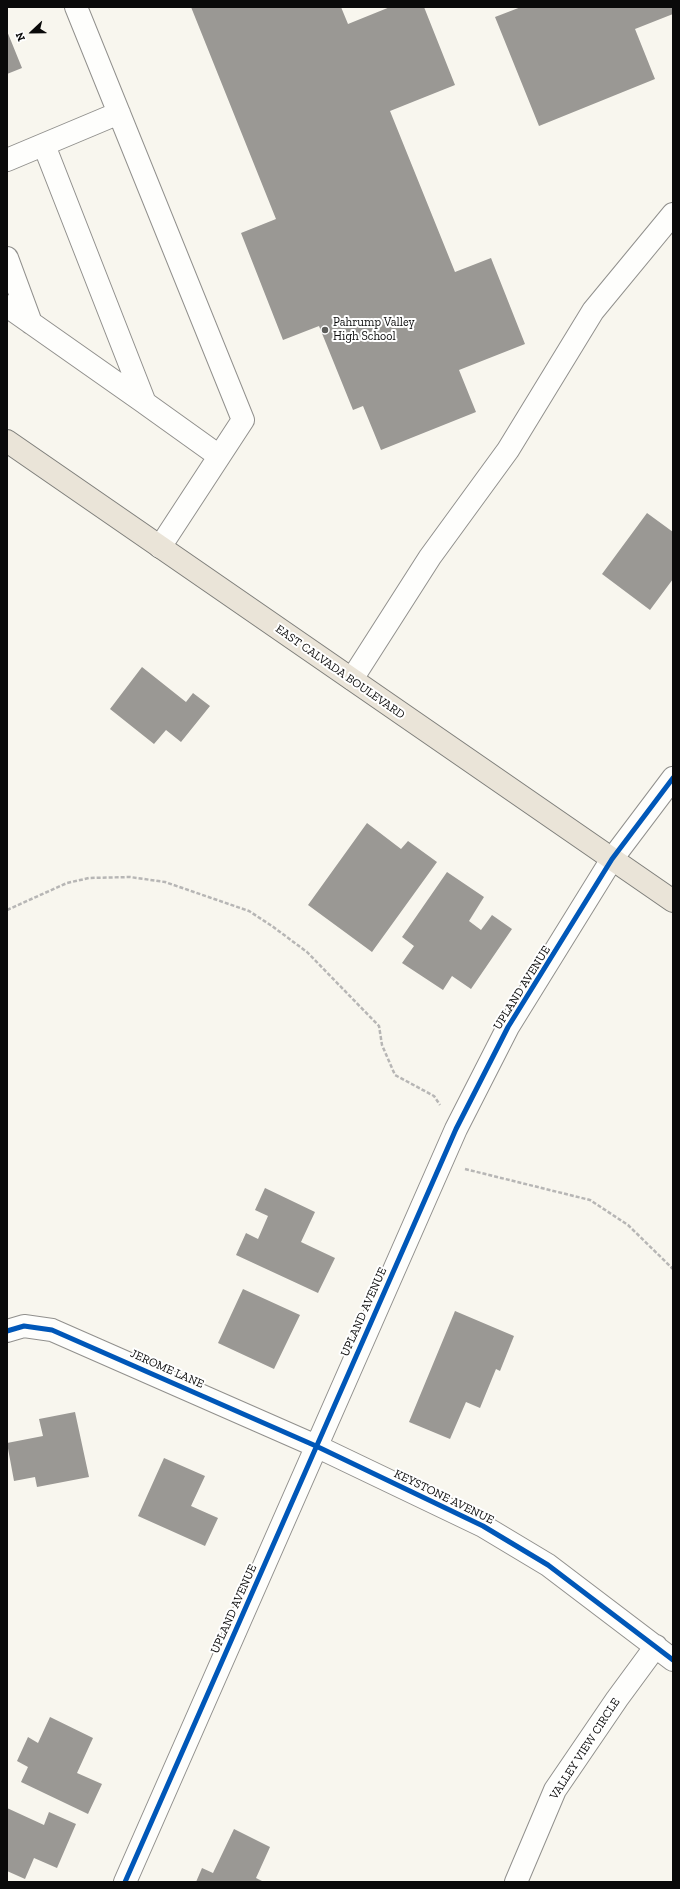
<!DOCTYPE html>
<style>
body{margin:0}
#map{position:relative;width:680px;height:1889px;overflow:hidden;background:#f8f6ee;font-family:"Zilla Slab",serif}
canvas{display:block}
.frame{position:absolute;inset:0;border:8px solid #0a0a0a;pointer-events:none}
.north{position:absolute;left:12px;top:12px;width:40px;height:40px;-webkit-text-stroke:3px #fff;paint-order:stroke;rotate:248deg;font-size:11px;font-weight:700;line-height:16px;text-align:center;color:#0a0a0a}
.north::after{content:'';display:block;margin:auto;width:14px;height:18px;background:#0a0a0a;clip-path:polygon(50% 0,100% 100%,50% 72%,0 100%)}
</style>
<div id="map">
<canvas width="680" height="1889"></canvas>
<div class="frame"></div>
<div class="north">N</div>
</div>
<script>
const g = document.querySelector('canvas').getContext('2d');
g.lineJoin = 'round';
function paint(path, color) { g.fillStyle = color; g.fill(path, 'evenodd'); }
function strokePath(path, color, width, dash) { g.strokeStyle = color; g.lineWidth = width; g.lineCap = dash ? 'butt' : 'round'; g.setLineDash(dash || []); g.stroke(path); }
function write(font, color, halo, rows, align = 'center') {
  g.font = font + ' "Zilla Slab",serif'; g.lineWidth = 4; g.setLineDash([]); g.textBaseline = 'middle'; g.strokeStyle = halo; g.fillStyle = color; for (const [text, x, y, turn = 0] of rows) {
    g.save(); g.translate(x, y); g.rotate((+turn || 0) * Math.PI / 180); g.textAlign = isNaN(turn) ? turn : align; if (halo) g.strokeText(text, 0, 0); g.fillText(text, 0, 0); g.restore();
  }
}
paint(new Path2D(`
 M191,7h150l7,17 42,-17h34l31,78 -65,26 65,161 36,-14 34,86 -66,26 17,42 -95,38 -18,-44 -10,4 -34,-84 -36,14 -42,-107 35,-14z
 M521,7h152v7l-38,15 20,50 -116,47 -44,-109z
 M7,31l15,37 -15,6z
 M647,513l26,19v47l-23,31 -48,-36z
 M142,667l44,35 7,-9 17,13 -29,36 -15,-12 -12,14 -44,-35z
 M367,823l34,26 7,-8 29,21 -65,90 -64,-47z
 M447,872l37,25 -15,24 12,9 11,-15 20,14 -41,60 -19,-13 -9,14 -41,-27 12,-17 -12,-9z
 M265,1188l50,24 -14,30 34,16 -17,35 -82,-38 10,-22 12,6 10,-23 -13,-6z
 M243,1289l57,26 -26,54 -56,-26z
 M455,1311l59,25 -14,35 -4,-2 -16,39 -14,-6 -16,37 -41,-17z
 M75,1412l14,65 -52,10 -2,-10 -21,4 -7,-38 36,-7 -4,-17z
 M164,1458l41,18 -14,30 27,12 -13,28 -67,-30z
 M50,1717l43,21 -16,35 25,11 -14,30 -67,-32 7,-15 -11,-6 11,-24 10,6z
 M7,1808l37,17 5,-13 27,12 -19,44 -23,-10 -9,21 -18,-8z
 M234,1829l36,18 -14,31 8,4h-68l6,-14 11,5z`), '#9a9894');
const minor = new Path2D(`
 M76,7l167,413 -83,127
 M44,145l101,258 74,53
 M7,160l112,-47
 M7,258l24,65
 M7,306l138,97
 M352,679l78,-122 78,-107 85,-139 80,-97
 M7,1331l17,-5 28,4 264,116 167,80 65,39 125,95
 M125,1882l331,-753 52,-102 104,-168 61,-81
 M516,1882l39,-92 62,-91 39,-53`);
const major = new Path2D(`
 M7,441l666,460`);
strokePath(minor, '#91908d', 24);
strokePath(major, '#7e7e7a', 24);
strokePath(new Path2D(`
 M7,910l60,-27 22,-5 41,-1 35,5 84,29 23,15 35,26 72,74 3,19 13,30 39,21 6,9
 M465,1169l125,31 38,25 45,44`), '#b7b6b5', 2.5, [4, 2]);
strokePath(minor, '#fefefc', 22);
strokePath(major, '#eae4d8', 22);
strokePath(new Path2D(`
 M7,1331l17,-5 28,4 264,116 167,80 65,39 125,95
 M125,1882l331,-753 52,-102 104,-168 61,-81`), '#0057b8', 5);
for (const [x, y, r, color] of [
 [325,330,4,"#5d5d5a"]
]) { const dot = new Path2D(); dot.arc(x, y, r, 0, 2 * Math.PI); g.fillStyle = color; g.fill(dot); strokePath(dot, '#fff', 1.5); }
write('12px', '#0a0a0a', '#fff', [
 ["Pahrump Valley",333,323],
 ["High School",333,337]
], 'left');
write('12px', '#0a0a0a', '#fff', [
 ["EAST CALVADA BOULEVARD",340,672,35],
 ["UPLAND AVENUE",522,988,-58],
 ["UPLAND AVENUE",364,1312,-66],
 ["JEROME LANE",167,1369,24],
 ["KEYSTONE AVENUE",444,1497,26],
 ["UPLAND AVENUE",234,1609,-66],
 ["VALLEY VIEW CIRCLE",585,1749,-57]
]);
</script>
